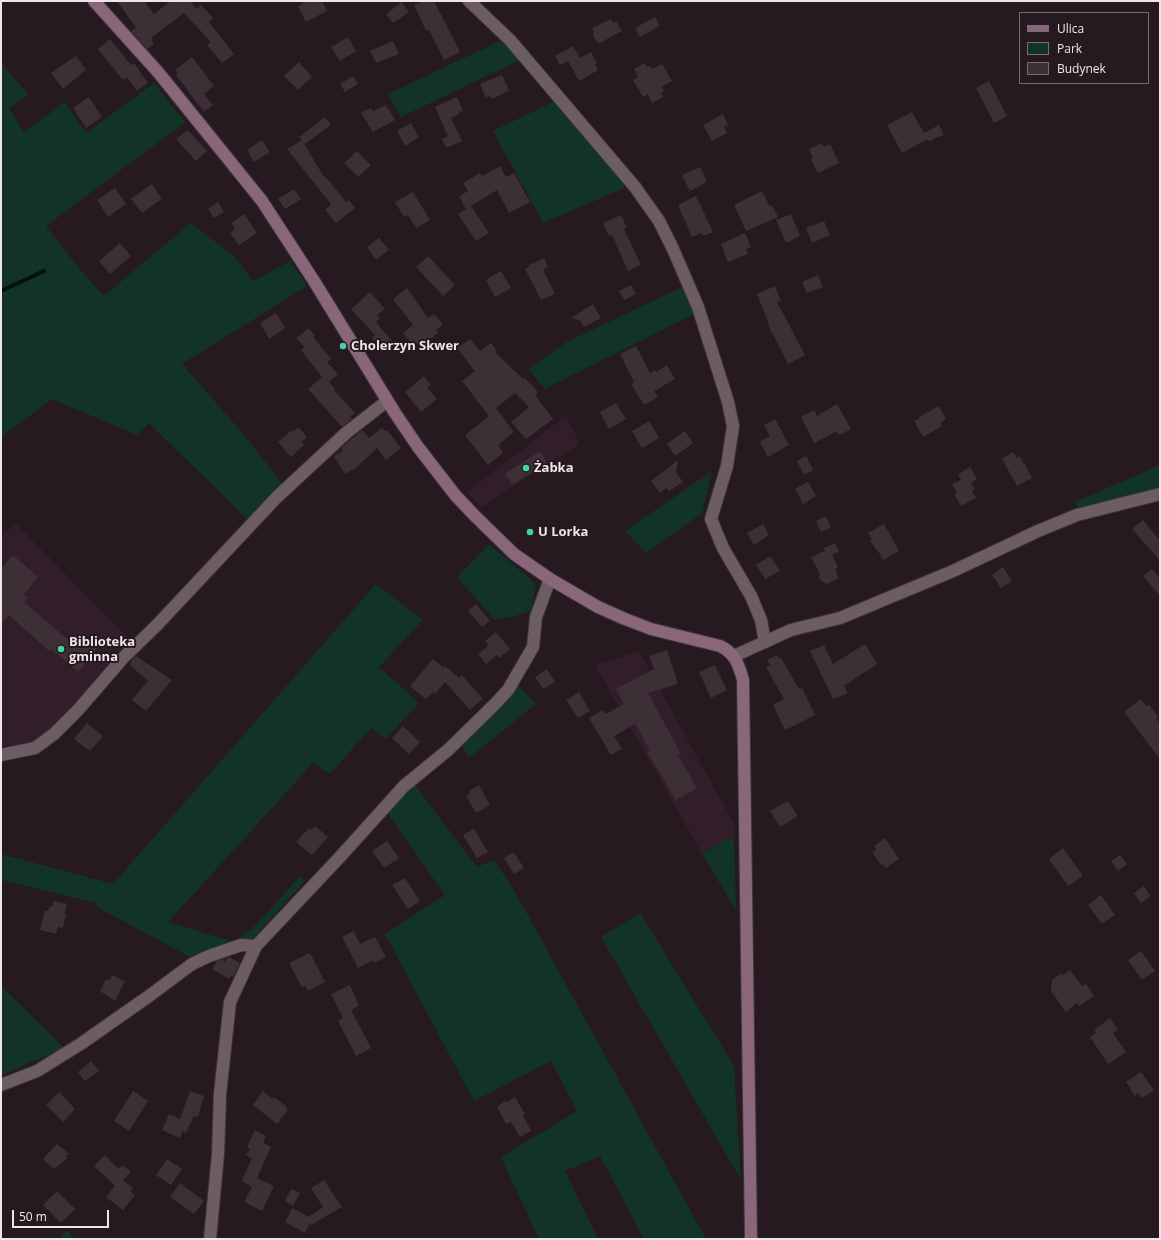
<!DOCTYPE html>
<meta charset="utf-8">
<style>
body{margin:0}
#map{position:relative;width:1161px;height:1240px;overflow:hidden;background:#261a20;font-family:"Open Sans",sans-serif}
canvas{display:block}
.frame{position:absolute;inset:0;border:2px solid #efe6ea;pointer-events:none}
.legend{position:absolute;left:1019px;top:12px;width:130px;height:72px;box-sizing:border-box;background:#261a20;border:1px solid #766c71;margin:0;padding:5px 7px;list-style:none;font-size:12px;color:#efe6ea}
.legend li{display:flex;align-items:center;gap:8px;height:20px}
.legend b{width:20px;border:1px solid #766c71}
.scale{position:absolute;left:12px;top:1210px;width:97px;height:18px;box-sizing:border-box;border:2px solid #efe6ea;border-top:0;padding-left:5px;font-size:12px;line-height:14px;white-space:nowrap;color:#efe6ea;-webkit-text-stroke:3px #261a20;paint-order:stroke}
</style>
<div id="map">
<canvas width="1161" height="1240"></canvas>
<div class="frame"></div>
<ul class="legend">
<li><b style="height:5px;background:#896679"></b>Ulica</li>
<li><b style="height:11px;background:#123427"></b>Park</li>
<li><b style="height:11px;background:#3c2f36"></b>Budynek</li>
</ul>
<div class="scale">50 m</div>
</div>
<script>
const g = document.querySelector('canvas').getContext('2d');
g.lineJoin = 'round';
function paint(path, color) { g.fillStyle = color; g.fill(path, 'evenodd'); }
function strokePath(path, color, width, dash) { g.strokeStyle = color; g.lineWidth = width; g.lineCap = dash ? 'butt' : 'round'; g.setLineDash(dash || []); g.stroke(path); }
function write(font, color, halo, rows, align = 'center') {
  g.font = font + ' "Open Sans",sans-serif'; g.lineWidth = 4; g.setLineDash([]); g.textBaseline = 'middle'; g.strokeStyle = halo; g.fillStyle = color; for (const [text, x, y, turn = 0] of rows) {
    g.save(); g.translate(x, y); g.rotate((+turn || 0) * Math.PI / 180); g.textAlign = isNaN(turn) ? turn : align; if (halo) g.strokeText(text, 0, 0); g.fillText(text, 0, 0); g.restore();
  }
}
paint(new Path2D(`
 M566,416l14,28 -99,63 -14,-15z
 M16,524l117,118 -85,92 -24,12h-23v-211z
 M639,651l95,173v16l-7,-1 -25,15 -107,-189z`), '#311e28');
paint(new Path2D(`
 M504,39l18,20 -121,58 -13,-23z
 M1,63l27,31 -19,15 15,23 41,-30 21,31 68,-50 31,39 -139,104 35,45 23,25 87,-73 44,34 18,24 37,-20 17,25 -125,78 63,72 37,47 -34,37 -99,-97 -12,12 -85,-36 -51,38z
 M557,100l67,81v7l-81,35 -50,-92z
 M678,289h7l9,25 -149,75 -17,-20 39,-27z
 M1160,465v25l-80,22 -5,-10z
 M712,471l-10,42 -56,40 -21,-22z
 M489,544l47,40 -5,27 -16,5 -20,4 -38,-43z
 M376,584l47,36 -44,47 40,36 -33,36 -15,-11 -41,46 -17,-11 -145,159 66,20 23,-18 43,-48 5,5 -52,57 -19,4 -44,15 -93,-50 1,-4 -97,-23v-26l112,30z
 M517,684l19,20 -67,54 -7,-12 42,-45z
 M414,784l63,83 17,-7 20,30 192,349h-62l-44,-83 -35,15 33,68h-59l-38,-82 76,-46 -26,-50 -77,40 -89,-167 60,-39 -59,-84z
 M727,839l7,1 2,70 -34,-56z
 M640,913l94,153 7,114 -140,-243z
 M1,986l63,62 -63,27z
 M67,1230l8,9h-16z`), '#123427');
strokePath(new Path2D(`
 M1,291l43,-20`), '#04110b', 4);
paint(new Path2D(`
 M117,1h27l10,13 17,-13h20l5,8 5,-4 12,13 -4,4 25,32 -12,9 -15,-18 4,-3 -27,-29 -33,25 3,6 -7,5 -16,-18 5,-3z
 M301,1h21l5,10 -21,11 -8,-16 5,-2z
 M423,1h11l26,51 -16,8 -15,-30 -3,1 -12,-26z
 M402,2l7,10 -16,11 -7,-9z
 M655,17l5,9 -20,11 -5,-9z
 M611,19l2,4 3,-2 6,10 -24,13 -5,-9 1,-3 -2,-4z
 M348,37l8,14 -16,10 -9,-14z
 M110,39l21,26 3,-2 14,20 -11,8 -10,-14 -4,3 -25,-31z
 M393,41l6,13 -23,9 -6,-12z
 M573,46l7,12 11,-6 6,11 -2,1 3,6 -19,11 -11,-20 -8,4 -5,-9z
 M76,56l10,14 -23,19 -12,-16z
 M192,57l22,29 -10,8 9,11 -9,7 -28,-37 2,-2 -3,-3z
 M299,62l13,15 -14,13 -14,-14z
 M645,63l2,4 3,-1 2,3 10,-5 10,17 -10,6 2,4 -3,1 2,5 -11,6 -4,-9 -5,3 -10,-17 5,-3 -4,-8z
 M502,75l7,16 -17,8 -2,-3 -4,2 -6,-14z
 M353,76l5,8 -13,8 -5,-8z
 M989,81l18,35 -13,7 -18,-35z
 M89,97l13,20 -16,11 -13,-20z
 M457,97l6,14 -4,1 1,2 -9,4 11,23 -16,7 -4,-9 6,-3 -13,-29z
 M386,105l9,15 -22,12 -12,-19 10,-5 2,3z
 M912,112l12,21 15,-8 5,10 -9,3 -4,3 -5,-1 -24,13 -15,-28z
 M723,114l5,11 -4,2 3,6 -15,8 -9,-16z
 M325,117l6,8 -26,19 -2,-2 21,35 1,-1 21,26 3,-2 6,8 -19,15 -11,-13 6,-6 -44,-55 15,-9 -3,-3z
 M411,123l8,14 -14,9 -8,-15z
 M188,130l19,21 -11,10 -20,-22z
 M262,140l8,12 -16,10 -7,-12z
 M822,143l2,4 6,-3 9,19 -21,10 -7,-14 2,-1 -4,-9z
 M357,151l14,14 -13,12 -14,-14z
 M500,166l6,11 8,-4 16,29 -21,11 -12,-23 -26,16 18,27 -13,8 -18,-27 10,-6 -2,1 -7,-13 9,-5 -5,-8 17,-10 2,3z
 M700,167l7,15 -17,9 -8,-16z
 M152,184l10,15 -20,14 -11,-14z
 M115,188l11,16 -18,13 -11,-17z
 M294,189l7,10 -16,10 -7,-10z
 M762,191l8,16 2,-2 6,12 -32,14 -12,-26z
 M413,192l17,28 -14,8 -8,-13 -4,2 -9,-15z
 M696,196l17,36 -10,4 -2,-3 -9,4 -14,-32z
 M218,202l6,10 -10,6 -6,-9z
 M244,214l13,19 -18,12 -9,-12 5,-4 -4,-6z
 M791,214l9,22 -14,7 -10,-23z
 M621,215l6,13 -3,1 17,36 -13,6 -16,-36 -3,1 -6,-13z
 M824,221l6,14 -18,8 -6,-15z
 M745,233l6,14 -5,2 2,5 -20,8 -7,-18z
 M379,238l10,12 -13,10 -9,-13z
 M120,243l11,13 -21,18 -11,-13z
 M428,256l27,29 -12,11 -27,-29z
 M544,258l4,9 -5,3 12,24 -14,6 -16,-31 5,-3 -1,-1z
 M501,271l10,17 -16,9 -9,-17z
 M818,275l5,12 -16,6 -5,-11z
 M631,285l5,9 -12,6 -5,-9z
 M775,286l6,15 -4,1 28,53 -17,9 -20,-39 1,-1 -12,-30z
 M407,288l21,30 6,-4 9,10 -7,6 2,3 -18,15 -3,-4 -6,-1 -8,-10 10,-8 -20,-26z
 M370,292l15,17 -8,6 3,3 -4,4 19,23 -11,8 -12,-15 3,-3 -24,-26z
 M593,304l8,14 -17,9 -3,-6 -10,-3z
 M276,313l9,15 -16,11 -9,-16z
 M309,328l6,8 -2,1 18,22 -4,3 11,12 -9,8 6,7 -1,1 21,23 -5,4 2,2 -10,8 -34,-38 14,-12 -21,-27 3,-3 -8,-9z
 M470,339l10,12 11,-8 6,8 -2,1 28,27 2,-1 13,14 -3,3 18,24 -27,20 -15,-17 18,-15 -14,-14 -19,15 18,24 -16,13 5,8 -15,12 -23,-30 24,-19 -27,-35 13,-10 -18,-23z
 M636,346l14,27 5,-3 1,2 11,-7 8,14 -21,12 4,6 -14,8 -13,-21 3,-2 -14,-28z
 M424,376l7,9 -4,3 10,11 -16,13 -16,-20z
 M616,403l10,16 -17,10 -9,-17z
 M837,404l14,25 -12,6 -2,-4 -23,12 -13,-26 13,-7 3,6z
 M939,406l7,13 -6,4 2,3 -19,11 -9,-16 5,-2v-2z
 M775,419l14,26 -21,12 -8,-15 10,-6 -6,-11z
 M649,421l10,17 -17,10 -10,-17z
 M298,427l9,10 -5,5 2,3 -13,12 -13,-15 14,-12 1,2z
 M382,428l3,3 2,-1 14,18 -15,12 -9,-12 -20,19 -12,7 -11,-18 9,-5 -2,-3 21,-18 7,8z
 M685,431l8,12 -18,13 -8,-12z
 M540,451l7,11 -35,23 -7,-11z
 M1013,452l4,6 3,-2 4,8h1l7,14 -15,8 -15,-27z
 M806,456l7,14 -9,5 -7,-14z
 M678,460l-2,12 7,10 -14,9 -3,-3 -6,5 -9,-12z
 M970,467l7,12 -6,4 4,7 -3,1 4,7 -15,8 -7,-12 3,-2 -5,-8 9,-4 -3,-6z
 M808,482l8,14 -13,8 -8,-15z
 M826,516l5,12 -10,4 -5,-11z
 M1143,520l17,21v20l-28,-32z
 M763,524l6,11 -15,10 -7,-12z
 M884,524l15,27 -16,9 -5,-9h-1l-7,-11 2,-1 -4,-6z
 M835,543l4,8 -7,4 6,12 -3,2 4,9 -12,6 -6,-3 -2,-4 1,-3 -9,-17 14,-6 -1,-3z
 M13,555l25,22 -14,18 4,3 -4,4 49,42 9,-10 16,14 -20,24 -27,-23 -2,2 -40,-36 -8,9v-55z
 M770,556l10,15 -15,8 -9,-14z
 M1003,567l9,14 -11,7 -9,-13z
 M1152,569l8,10v17l-17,-20z
 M476,604l14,17 -8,6 -14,-16z
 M496,632l14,17 -11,9 -2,-3 -11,9 -8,-10 11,-9 -4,-4z
 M865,644l12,20 -33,22 4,7 -15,6 -23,-48 14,-6 9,19z
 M667,650l11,34 -30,9 33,61 -3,1 19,33 -21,12 -29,-48 3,-2 -15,-26 -21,12 8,13 -11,6 -22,-37 14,-8 3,4 18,-10 -8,-15 38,-20 -5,-13z
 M777,655l3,4 1,-1 18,31 3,-1 13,27 -30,15 -12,-25 11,-6 -18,-32 4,-2 -3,-5z
 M136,656l36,24 -26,31 -14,-11 16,-19 -18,-16 2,-6z
 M433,659l11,9 1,-2 14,12 3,-3 21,24 -13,11 -25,-28 -10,12 -2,-2 -7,7 -16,-13z
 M715,665l12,25 -16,8 -12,-26z
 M547,669l8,13 -12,7 -8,-12z
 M579,692l11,19 -12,7 -12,-18z
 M1141,699l5,7 3,-1 9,11 -2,2 4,6v35l-36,-47z
 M87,723l16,13 -13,15 -16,-12z
 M403,726l17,16 -11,12 -17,-16z
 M479,785l11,20 -14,8 -10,-17 4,-2 -1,-3z
 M788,801l10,15 -18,11 -10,-16z
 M315,826l13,11 -16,18 -16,-13 13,-14 2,2z
 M474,829l14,23 -11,6 -14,-23z
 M885,838l14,21 -13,9 -3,-4 -2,1 -9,-13 5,-3 -3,-3z
 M387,841l12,17 -15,10 -12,-17z
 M1063,848l20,28 -15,10 -19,-27z
 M514,852l10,16 -10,6 -10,-16z
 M1120,855l7,9 -9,7 -7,-10z
 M405,878l15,23 -12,8 -16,-24z
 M1144,886l6,10 -9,7 -7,-10z
 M1101,895l14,20 -13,9 -14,-19z
 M54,901l13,3 -3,9 2,1 -3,14 -5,-1 -2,7 -16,-4 5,-19h3l2,-5 2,1z
 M354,931l6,13 15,-7 11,20 -12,6 -1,-3 -15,8 -16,-31z
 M1141,951l14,20 -13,9 -14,-20z
 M310,953l15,29 -17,9 -2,-5 -4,2 -13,-25z
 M229,957l11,6 -7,14 -2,-2 -2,4 -17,-10 5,-8 5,-2 3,3 2,-4z
 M1070,970l12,16 4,-2 8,12 -15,10 -2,-3 -11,9 -15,-21 1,-11 10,-7 1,2z
 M112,975l13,6 -10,20 -15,-10 6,-12 4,1z
 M350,985l9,21 -8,4 20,38 -15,8 -18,-35 5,-3 -12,-24z
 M1110,1018l8,12 -5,3 13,19 -18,12 -18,-27 6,-4 -2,-3z
 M91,1061l8,10 -14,10 -7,-9z
 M1141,1072l13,18 -12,8 -4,-5 -3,3 -9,-14z
 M133,1091l15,10 -19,30 -15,-10z
 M190,1091l14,5 -6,21 -4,-1 -8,17 -3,-2 -3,7 -18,-8 7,-16 11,5z
 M263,1091l10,8 1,-2 13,10 -1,2 2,1 -11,14 -24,-19z
 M59,1092l16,17 -12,13 -17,-17z
 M515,1097l10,17 -2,1 8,16 -11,6 -9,-15 -5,2 -9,-17 8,-6 2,1z
 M255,1130l11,6 -3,7 8,4 -14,31 17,8 -12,25 -18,-9 8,-15 -10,-6 10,-23 -6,-3 4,-6 -3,-2z
 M57,1144l12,10 -3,2 2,2 -14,11 -11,-10z
 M105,1155l13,14 5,-4 8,7 -8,8 10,8 -3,3 5,4 -12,15 -17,-13 9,-11 -21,-20z
 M167,1159l15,10 -11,16 -15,-10z
 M324,1180l18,27 -31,18 -1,-2 -5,10 -20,-11 7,-14 17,9 14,-10 -12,-19z
 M180,1183l24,18 -10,13 -24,-17z
 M291,1189l9,4 -7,13 -8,-5z
 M57,1191l18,18 -14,14 -18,-18z`), '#3c2f36');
const street = new Path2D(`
 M469,1l41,39 125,147 24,34 14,28 25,58 30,95 5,24 -6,40 -16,53 12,29 28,48 10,24 4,22
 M734,656l57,-26 49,-12 89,-37 24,-10 85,-40 39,-16 83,-21
 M1,755l34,-7 19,-14 24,-24 45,-52 34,-33 120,-128 69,-64 41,-32
 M1,1085l36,-14 45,-28 67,-47 43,-32 17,-8 32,-11 15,1
 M210,1239l8,-85 2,-60 10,-92 26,-56 83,-88 65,-72 44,-36 47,-46 13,-14 25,-43 3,-30 14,-38`);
const secondary = new Path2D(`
 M94,1l64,71 104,129 52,80 81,132 23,34 38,49 19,20 39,38 36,25 48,28 27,12 26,10 69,17c15,7 19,19 23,34l8,559`);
strokePath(street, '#40363b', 14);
strokePath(secondary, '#40363b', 14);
strokePath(street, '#6c5d65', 12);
strokePath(secondary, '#896679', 12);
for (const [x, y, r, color] of [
 [343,346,4,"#43d4a0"],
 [526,468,4,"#43d4a0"],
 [530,532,4,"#43d4a0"],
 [61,649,4,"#43d4a0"]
]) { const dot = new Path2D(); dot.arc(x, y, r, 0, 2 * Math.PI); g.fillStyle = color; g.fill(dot); strokePath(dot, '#261a20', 1.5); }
write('bold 13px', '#efe6ea', '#261a20', [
 ["Cholerzyn Skwer",351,346],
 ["Żabka",534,468],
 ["U Lorka",538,532],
 ["Biblioteka",69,642],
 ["gminna",69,657]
], 'left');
</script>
